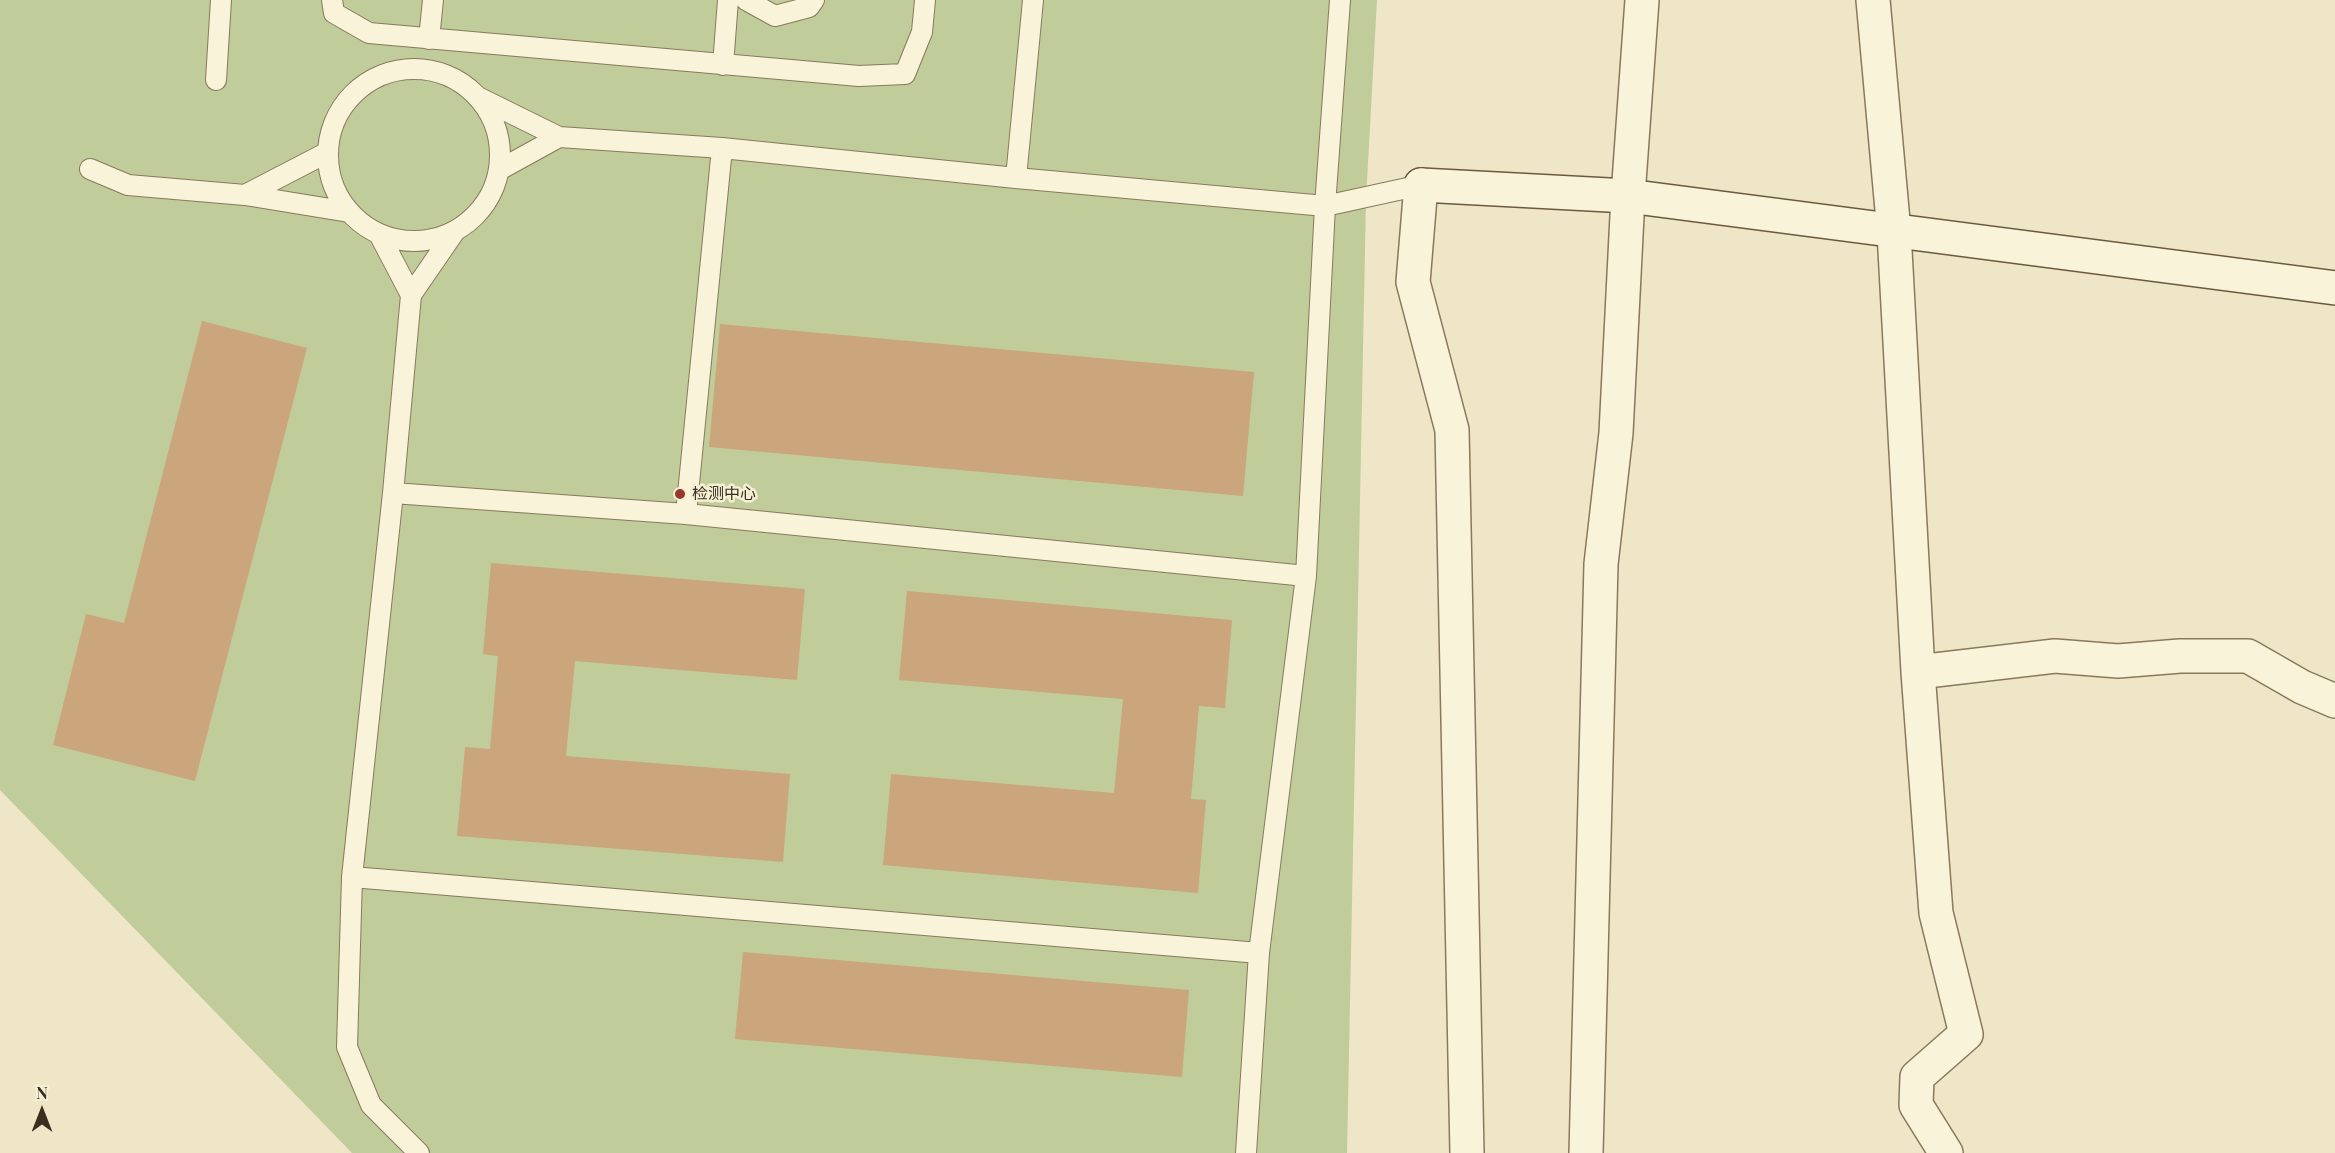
<!DOCTYPE html>
<meta charset="utf-8">
<style>
body{margin:0}
#map{position:relative;width:2335px;height:1153px;overflow:hidden;background:#eee6c6;font-family:"Playfair Display",serif}
canvas{display:block}
.north{position:absolute;left:12px;top:1081px;width:60px;height:60px;-webkit-text-stroke:4px #f5f0d5;paint-order:stroke;rotate:0deg;font-size:16px;font-weight:700;line-height:24px;text-align:center;color:#392f1f}
.north::after{content:'';display:block;margin:auto;width:21px;height:27px;background:#392f1f;clip-path:polygon(50% 0,100% 100%,50% 72%,0 100%)}
</style>
<div id="map">
<canvas width="2335" height="1153"></canvas>
<div class="north">N</div>
</div>
<script>
const g = document.querySelector('canvas').getContext('2d');
g.lineJoin = 'round';
function paint(path, color) { g.fillStyle = color; g.fill(path, 'evenodd'); }
function strokePath(path, color, width, dash) { g.strokeStyle = color; g.lineWidth = width; g.lineCap = dash ? 'butt' : 'round'; g.setLineDash(dash || []); g.stroke(path); }
function write(font, color, halo, rows, align = 'center') {
  g.font = font + ' "Playfair Display","Noto Sans SC",serif'; g.lineWidth = 5; g.setLineDash([]); g.textBaseline = 'middle'; g.strokeStyle = halo; g.fillStyle = color; for (const [text, x, y, turn = 0] of rows) {
    g.save(); g.translate(x, y); g.rotate((+turn || 0) * Math.PI / 180); g.textAlign = isNaN(turn) ? turn : align; if (halo) g.strokeText(text, 0, 0); g.fillText(text, 0, 0); g.restore();
  }
}
paint(new Path2D(`
 M0,0h1377l-11,199 -19,954h-995l-352,-363z`), '#c0cc9a');
paint(new Path2D(`
 M202,321l105,27 -112,433 -142,-36 33,-131 38,9z
 M720,324l534,48 -11,124 -534,-49z
 M491,563l314,26 -8,91 -222,-19 -9,95 224,18 -7,88 -326,-26 8,-89 25,2 8,-93 -15,-2z
 M907,591l325,29 -7,88 -26,-2 -8,93 15,1 -8,93 -315,-28 8,-91 223,19 9,-94 -224,-19z
 M743,952l446,38 -7,87 -447,-38z`), '#cba67c');
const lane = new Path2D(`
 M332,0l2,13 35,20 490,43 46,-2 17,-42 3,-32
 M746,0l29,16 34,-9 5,-7
 M429,39l4,-39
 M723,65l5,-65
 M328 155a86 86 0 1 1 172 0a86 86 0 1 1-172 0Z
 M216,80l5,-80
 M478,97l81,40 -60,33
 M559,137l163,11 294,30 309,28 96,-21
 M328,152l-83,43 104,17
 M90,169l38,16 117,10
 M1016,178l17,-178
 M379,234l32,61 44,-64
 M411,295l-18,198 -41,384 -5,170 24,58 48,48
 M393,493l293,21 620,62
 M686,514l36,-366
 M352,877l907,76
 M1246,1153l13,-200 47,-377 19,-370 15,-206`);
const street = new Path2D(`
 M1873,0l21,232 24,440 18,241 30,121 -49,43 -1,28 30,48
 M1421,185l-8,97 39,148 15,723
 M1918,672l137,-16 63,5 62,-5h68l54,31 33,14
 M1586,1153l15,-589 15,-131 12,-237 14,-196`);
const secondary = new Path2D(`
 M1421,185l207,11 707,92`);
strokePath(lane, '#89795c', 22);
strokePath(street, '#89795c', 36);
strokePath(secondary, '#6b5a3f', 36);
strokePath(lane, '#f8f3d9', 20);
strokePath(street, '#f8f3d9', 33);
strokePath(secondary, '#f8f3d9', 33);
for (const [x, y, r, color] of [
 [680,494,6,"#97382d"]
]) { const dot = new Path2D(); dot.arc(x, y, r, 0, 2 * Math.PI); g.fillStyle = color; g.fill(dot); strokePath(dot, '#f5f0d5', 2); }
write('16px', '#392f1f', '#f5f0d5', [
 ["检测中心",692,494]
], 'left');
</script>
